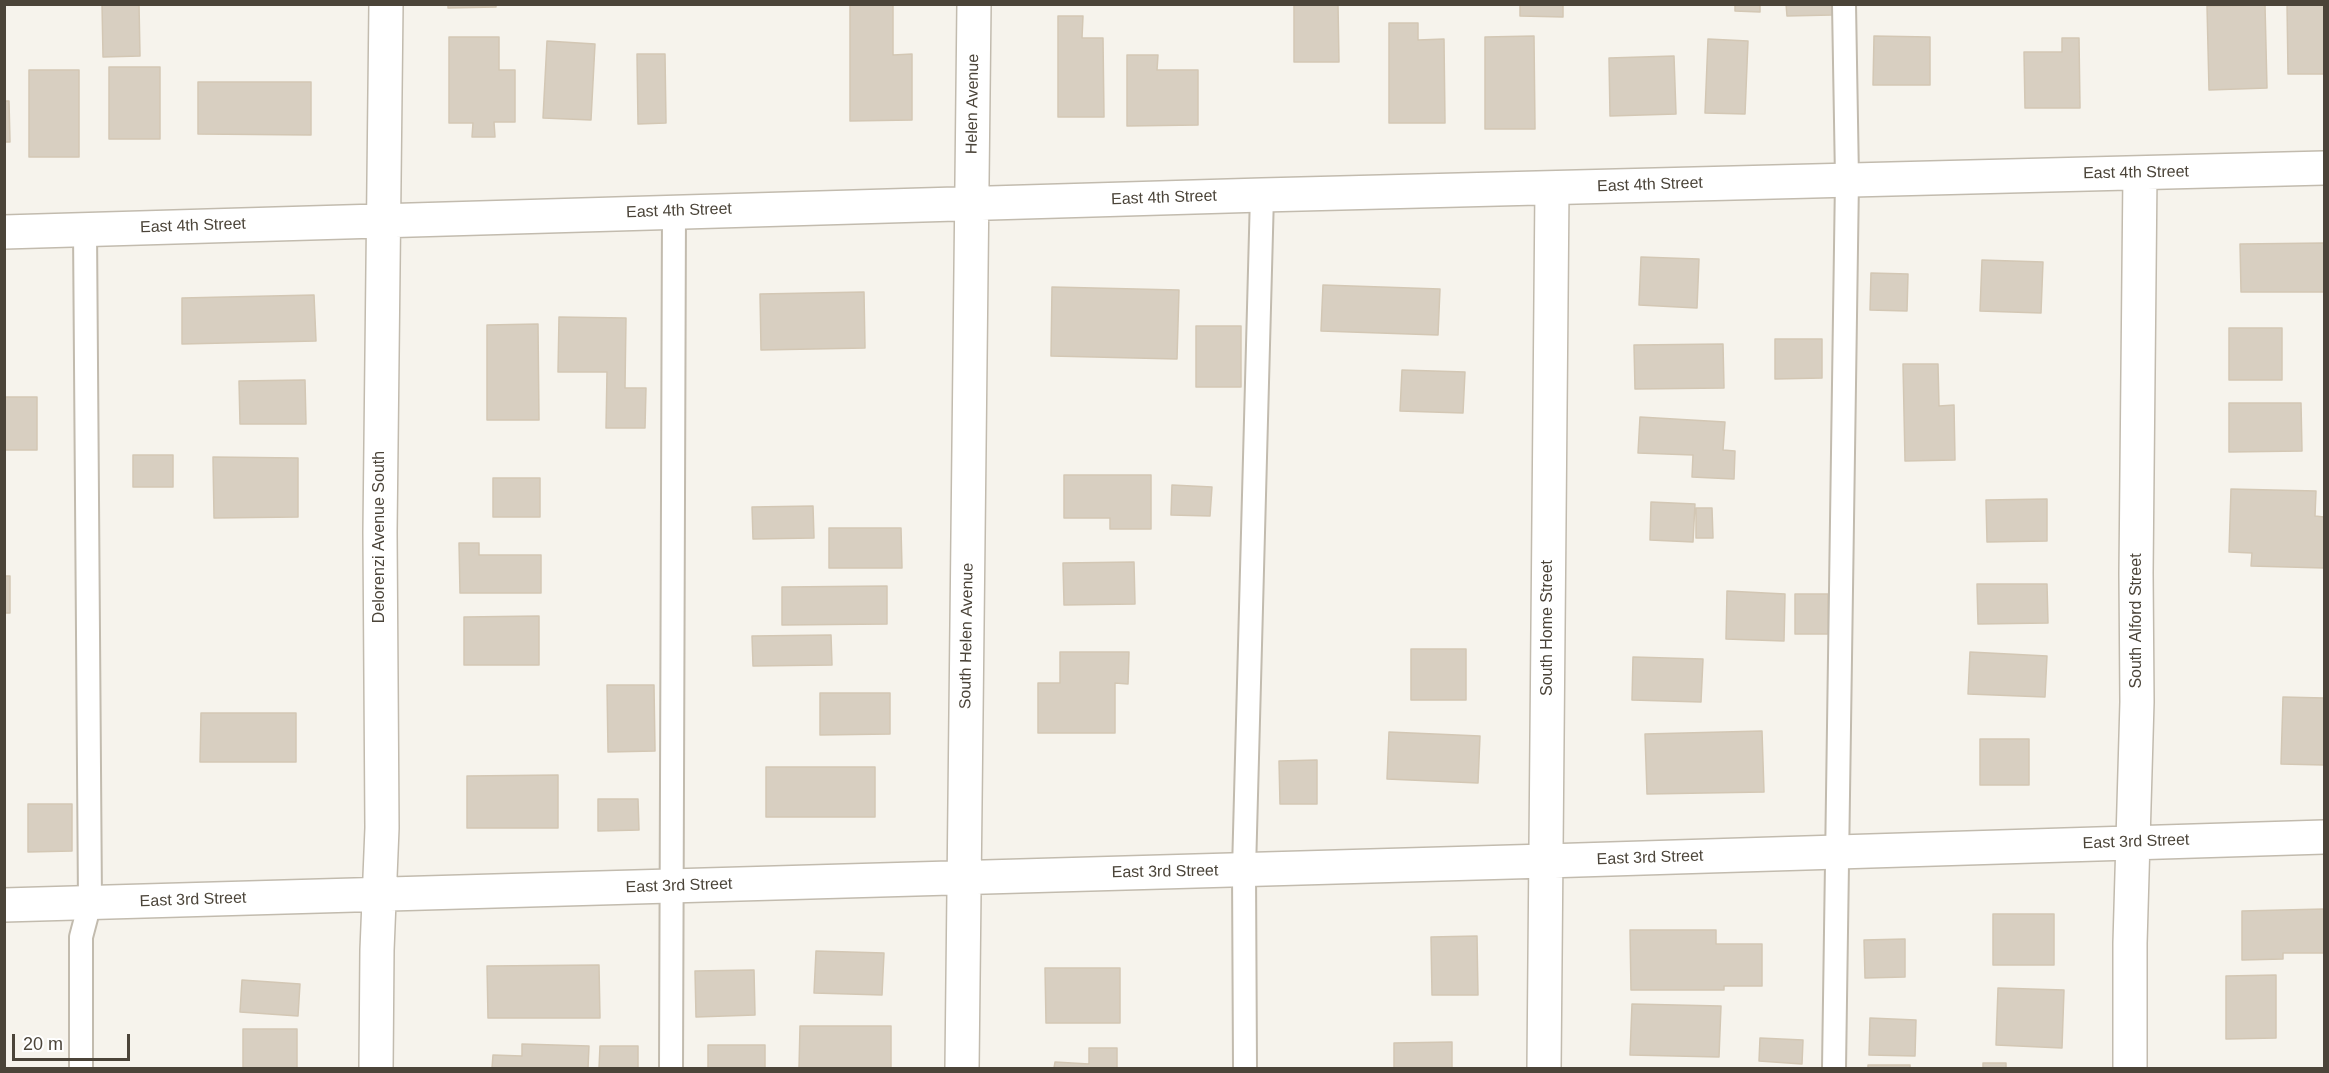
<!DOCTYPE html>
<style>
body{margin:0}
#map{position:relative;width:2329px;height:1073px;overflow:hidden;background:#f6f3ec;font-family:Helvetica,sans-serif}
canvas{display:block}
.frame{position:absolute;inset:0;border:6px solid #4b4439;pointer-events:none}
.scale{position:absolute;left:12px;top:1034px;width:118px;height:27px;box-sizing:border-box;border:3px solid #4b4439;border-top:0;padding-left:8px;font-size:18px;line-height:21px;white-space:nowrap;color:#4b4439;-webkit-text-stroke:4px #fff;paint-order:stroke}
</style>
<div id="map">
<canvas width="2329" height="1073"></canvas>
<div class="frame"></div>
<div class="scale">20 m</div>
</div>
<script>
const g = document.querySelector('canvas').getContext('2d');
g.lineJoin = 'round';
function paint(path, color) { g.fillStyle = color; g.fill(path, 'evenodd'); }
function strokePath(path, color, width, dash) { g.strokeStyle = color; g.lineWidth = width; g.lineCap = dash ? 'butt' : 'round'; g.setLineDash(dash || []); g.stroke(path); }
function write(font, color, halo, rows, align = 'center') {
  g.font = font + ' Helvetica,sans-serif'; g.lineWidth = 4.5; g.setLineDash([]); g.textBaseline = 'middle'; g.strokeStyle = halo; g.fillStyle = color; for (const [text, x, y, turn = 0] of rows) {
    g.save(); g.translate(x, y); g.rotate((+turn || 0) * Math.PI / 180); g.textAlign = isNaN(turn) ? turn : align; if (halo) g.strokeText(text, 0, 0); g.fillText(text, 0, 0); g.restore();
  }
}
const building = new Path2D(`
 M102,4h37l1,52 -37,1z
 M448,4h48v3l-48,1z
 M850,4h43v51l19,-1v66l-62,1z
 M1294,4h44l1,58h-45z
 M1520,4h43v13l-43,-1z
 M1735,4h25v8l-25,-1z
 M1786,4h46v11l-45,1z
 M2287,4h37v70h-36z
 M2265,5l2,83 -58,2 -2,-84z
 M1058,16h25l-1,22h21l1,79h-46z
 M1389,23h29v17l26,-1 1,84h-56z
 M1534,36l1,93h-50v-92z
 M1874,36l56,1v48h-57z
 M449,37h50v33h16v52h-21l1,15h-23l1,-14h-24z
 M2062,38h17l1,70h-55l-1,-56h38z
 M1708,39l40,2 -3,73 -40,-1z
 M547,41l48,3 -4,76 -48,-2z
 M637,54h28l1,69 -28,1z
 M1127,55h31l-1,15h41v55l-71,1z
 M1674,56l2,58 -66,2 -1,-58z
 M109,67h51v72h-51z
 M29,70h50v87h-50z
 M198,82h113v53l-113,-1z
 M4,101h5l1,41h-6z
 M2324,243v49h-83l-1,-48z
 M1641,257l58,2 -2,49 -58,-3z
 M1982,260l61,2 -2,51 -61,-2z
 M1871,273l37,1 -1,37 -37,-1z
 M1323,285l117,4 -2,46 -117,-4z
 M1052,287l127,3 -2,69 -126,-3z
 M864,292l1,56 -104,2 -1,-56z
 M314,295l2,46 -134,3v-46z
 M559,317l67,1 -1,70h21l-1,40h-39l1,-56h-49z
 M538,324l1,96h-52v-95z
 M1196,326h45v61h-45z
 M2229,328h53v52h-53z
 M1775,339h47v39l-47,1z
 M1723,344l1,44 -89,1 -1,-44z
 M1903,364h35l1,42 15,-1 1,55 -50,1z
 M1402,370l63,2 -2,41 -63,-2z
 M305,380l1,44h-66l-1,-43z
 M4,397h33v53h-33z
 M2229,403h72l1,48 -73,1z
 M1640,417l85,5 -2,28 12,1 -1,28 -42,-2 1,-22 -55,-2z
 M133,455h40v32h-40z
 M213,457l85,1v59l-84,1z
 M1064,475h87v54h-41v-11h-46z
 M493,478h47v39h-47z
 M1172,485l40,2 -2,29 -39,-1z
 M2231,489l85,2 -1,25 9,1v51l-73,-2 1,-13 -23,-1z
 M2047,499v42l-60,1 -1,-42z
 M1651,502l44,2 -2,38 -43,-2z
 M813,506l1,32 -61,1 -1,-32z
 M1696,508h16l1,30h-17z
 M829,528h72l1,40h-73z
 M459,543h20v12h62v38h-81z
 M1134,562l1,42 -71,1 -1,-42z
 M4,576h6v37h-6z
 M1977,584h70l1,39 -70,1z
 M887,586v38l-105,1v-38z
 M1727,591l58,3 -1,47 -58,-2z
 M1795,594h33v40h-33z
 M539,616v49h-75v-48z
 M831,635l1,30 -79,1 -1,-30z
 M1411,649h55v51h-55z
 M1060,652h69l-1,32 -13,-1v50h-77v-50h22z
 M1970,652l77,4 -2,41 -77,-3z
 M1633,657l70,2 -2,43 -69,-2z
 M607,685h47l1,66 -47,1z
 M820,693h70v41l-70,1z
 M2283,697l41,1v67l-43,-1z
 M201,713h95v49h-96z
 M1762,731l2,61 -117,2 -2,-60z
 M1389,732l91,4 -2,47 -91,-4z
 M1980,739h49v46h-49z
 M1317,760v44h-37l-1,-43z
 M766,767h109v50h-109z
 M558,775v53h-91v-52z
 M598,799h40l1,31 -41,1z
 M28,804h44v47l-44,1z
 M2324,909v44h-41v6l-41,1v-49z
 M1993,914h61v51h-61z
 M1630,930h86v14h46v42h-38v4h-93z
 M1477,936l1,59h-46l-1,-58z
 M1905,939v38l-40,1 -1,-38z
 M816,951l68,2 -2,42 -68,-2z
 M599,965l1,53h-112l-1,-52z
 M1045,968h75v55h-74z
 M754,970l1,45 -59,2 -1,-46z
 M2276,975v63l-50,1v-63z
 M242,980l58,4 -2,32 -58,-4z
 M1998,988l66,2 -2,58 -66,-3z
 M1632,1004l89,2 -2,51 -89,-2z
 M1870,1018l46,2 -1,36 -46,-1z
 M800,1026h91v42h-92z
 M243,1029h54v39h-54z
 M1760,1038l43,2 -1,24 -43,-3z
 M1452,1042v26h-58v-25z
 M522,1044l67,2 -1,22h-96l1,-13 29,1z
 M708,1045h57v23h-57z
 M600,1046h38v22h-39z
 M1089,1048h28v20h-63l1,-6 34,2z
 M1983,1063h23v5h-23z
 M1868,1065h42v3h-42z`);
paint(building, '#d8cfc1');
strokePath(building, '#d3c7b4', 1.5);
const service = new Path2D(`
 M81,1068v-131l9,-34 -5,-674
 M671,1068l3,-857
 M1245,1068l-1,-198 18,-675
 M1834,1068l13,-889 -3,-175`);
const minor = new Path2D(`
 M4,232l1258,-37 1062,-27
 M4,905l1542,-44 778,-24
 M376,1068l1,-118 5,-122 -2,-296 6,-528
 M962,1068l12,-1064
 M1544,1068l8,-880
 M2130,1068v-125l7,-241 -1,-129 4,-400`);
strokePath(service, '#c2bbae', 26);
strokePath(minor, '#c2bbae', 36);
strokePath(service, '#fff', 22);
strokePath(minor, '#fff', 33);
write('16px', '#4b4439', '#fff', [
 ["Helen Avenue",973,104,-89],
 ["East 4th Street",2136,173,-1],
 ["East 4th Street",1650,185,-2],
 ["East 4th Street",1164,198,-2],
 ["East 4th Street",679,211,-2],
 ["East 4th Street",193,226,-2],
 ["Delorenzi Avenue South",380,537,-90],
 ["South Alford Street",2137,621,-90],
 ["South Home Street",1548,628,-90],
 ["South Helen Avenue",967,636,-89],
 ["East 3rd Street",2136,842,-2],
 ["East 3rd Street",1650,858,-2],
 ["East 3rd Street",1165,872,-1],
 ["East 3rd Street",679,886,-2],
 ["East 3rd Street",193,900,-2]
]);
</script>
